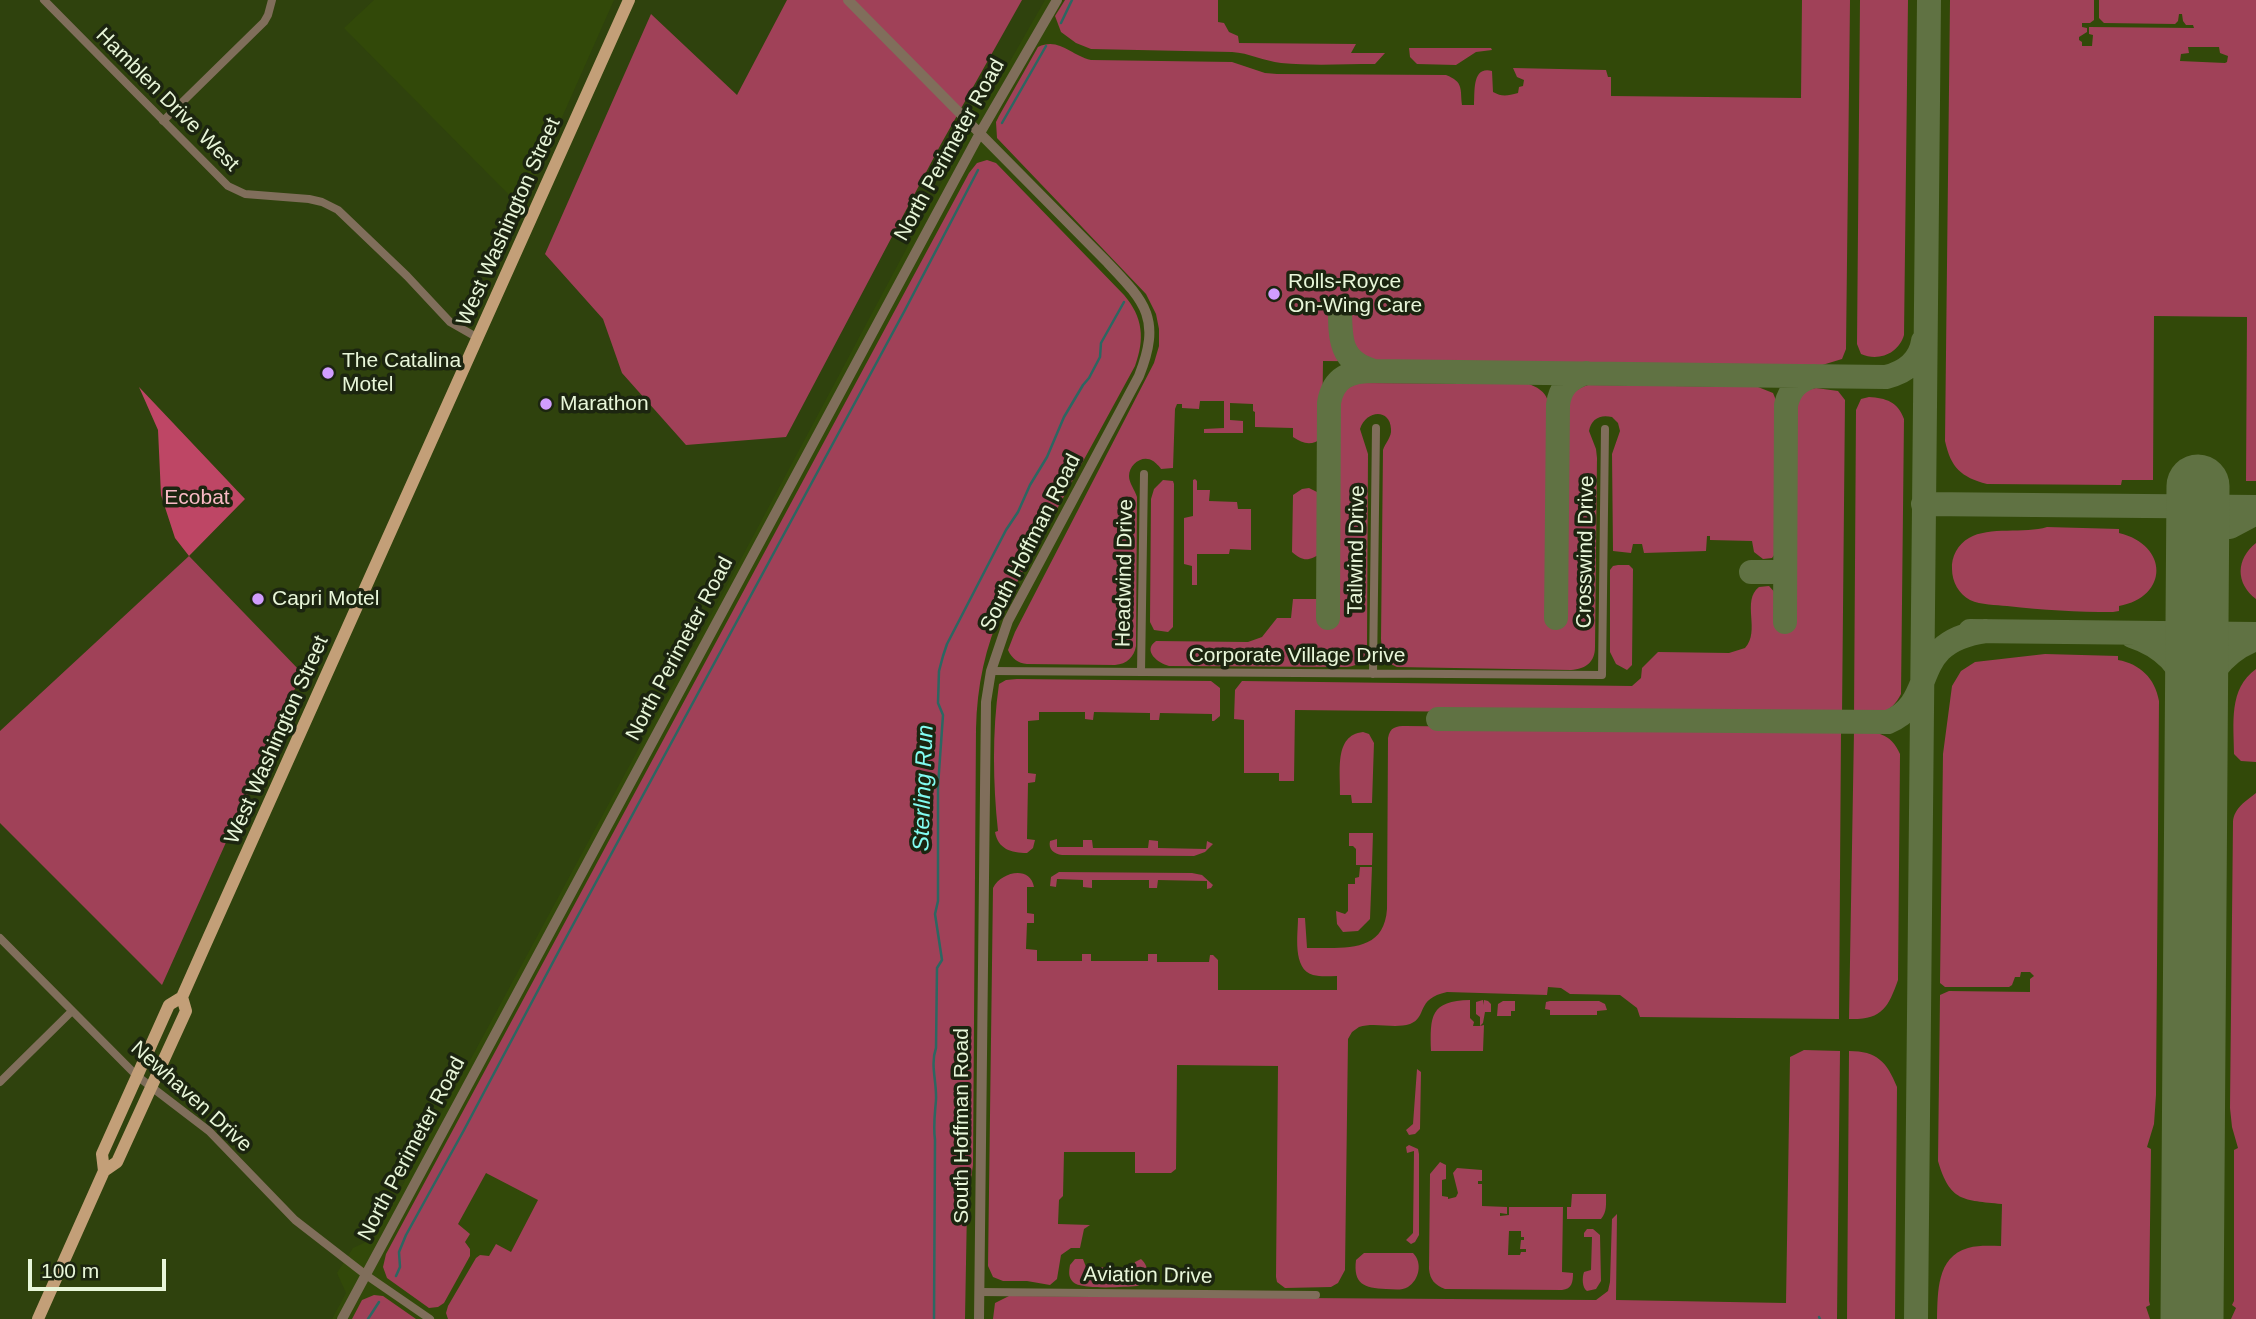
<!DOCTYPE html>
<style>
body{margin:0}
#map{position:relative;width:2256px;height:1319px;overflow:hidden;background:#2f420d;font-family:Helvetica,sans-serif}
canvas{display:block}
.scale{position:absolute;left:28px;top:1259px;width:138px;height:32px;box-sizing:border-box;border:4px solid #e8f6d9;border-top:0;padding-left:9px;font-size:21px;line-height:24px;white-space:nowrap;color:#e8f6d9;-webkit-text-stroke:5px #1c2510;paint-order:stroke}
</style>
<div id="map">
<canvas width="2256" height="1319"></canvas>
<div class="scale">100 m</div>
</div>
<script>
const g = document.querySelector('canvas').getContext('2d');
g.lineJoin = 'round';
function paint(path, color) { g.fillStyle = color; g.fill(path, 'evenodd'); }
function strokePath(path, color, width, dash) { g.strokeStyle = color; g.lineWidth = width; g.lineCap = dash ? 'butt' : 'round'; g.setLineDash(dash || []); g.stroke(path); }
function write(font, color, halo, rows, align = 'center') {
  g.font = font + ' Helvetica,sans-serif'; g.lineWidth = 7; g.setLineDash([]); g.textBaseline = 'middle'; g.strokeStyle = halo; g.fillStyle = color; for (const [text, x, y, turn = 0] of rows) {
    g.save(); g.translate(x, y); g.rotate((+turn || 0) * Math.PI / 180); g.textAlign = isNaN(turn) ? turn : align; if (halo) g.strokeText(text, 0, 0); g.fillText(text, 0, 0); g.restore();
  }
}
paint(new Path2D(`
 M374,0h240l-90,203 -8,-1 -172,-174z
 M1045,0h1211v1319h-1924l14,-26 -9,-20 16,-25 21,-10 352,-651 232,-435 -5,-26 14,-21h18z`), '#324909');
paint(new Path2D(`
 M787,0h235l-81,144 -155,293 -100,8 -64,-72 -19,-54 -58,-65 106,-240 86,81z
 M1065,0h153v22l6,1 5,9 9,4 1,7 117,1 -5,9h34l-10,11c-31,0 -63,2 -94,-1 -17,-2 -32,-10 -49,-11l-141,-3 -15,-6 -15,-11 -6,-16z
 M1802,0h48l-4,349 -4,10 -23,7 -496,-5 -1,77c-10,8 -19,6 -29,-1v-9l-38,-1v-15l-2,-1v-7l-23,-1v17l13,1v12h-39v-4l20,-1v-27h-24l-1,8 -17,-1v-4h-5l-2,5 -2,59 -12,1c-1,-2 -6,-7 -8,-8 -10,-7 -24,3 -24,15 0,7 6,14 8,21l-1,149c-2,11 -9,18 -21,19l-88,-1c-9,-1 -15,-5 -19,-14l7,-18 139,-269 5,-17v-17l-3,-15 -10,-20 -149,-156 -1,-16 3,-6 39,-69c21,-10 32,8 53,13l141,2 33,11 12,1 169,1c18,7 14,14 16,30h12c1,-14 -2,-39 18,-34l1,21c9,5 14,4 25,1l1,-6 4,-1 1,-6 -7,-3 -4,-9 93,2 2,7h3v19l190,2z
 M1860,0h48l-4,335c-5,18 -25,27 -43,19l-4,-10z
 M1950,0h144v20l-4,3h-8v4l5,1v4l-8,5v3l3,2v4h10l1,-11 -4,-1v-7l105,1 -1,-3h-7l-3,-4 -1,-7h-3l-1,7 -3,3 -71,-1 -5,-5v-18h157v481h-10l1,-164 -93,-1 -1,164h-31l-1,5 -134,-1c-26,-7 -36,-16 -42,-43zM2188,47h31l1,6 8,3 -1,6 -2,1 -45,-2 1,-7 8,-1z
 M1409,48h82l1,2 -16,2 -20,13 -39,-1 -7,-7z
 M987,160l9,3 128,132c19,22 21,44 11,71l-132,242c-18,39 -26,78 -27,121l-3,436 -6,42 -2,112h-517l-2,-6 2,-7 28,-48 4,-3 9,1 7,-12 15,8 27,-52 -52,-27 -28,51 12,10 -5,8 5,7v7l-26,47 -6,4 -9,1 -42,-30 -4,-11 3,-13 583,-1081 8,-10z
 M1360,383l169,1c26,10 17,22 22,43l-2,197h15l2,-197c5,-21 -3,-34 22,-42l170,2 15,6 5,12 2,24 -3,122 -5,7 -9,1 -9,-7 -2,-11 -42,-1v-4h-3l-1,15 -62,2 -2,-9h-9l-2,9 -18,-2 -1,-97 8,-23 -2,-8 -6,-6c-12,-3 -21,2 -23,14l7,18 1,9 -2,189c0,15 -9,22 -24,23l-174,-3c-14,-6 -15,-14 -16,-28l2,-189c2,-7 9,-13 8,-21 -1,-21 -25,-19 -31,0l8,25 -1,192c-1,12 -7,20 -20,21l-178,-1c-11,-3 -27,-15 -13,-25l92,1 14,-5 15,-19h14l2,-19h28l-1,21 15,1 2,-196c5,-20 -2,-36 23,-42z
 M1816,388l22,3 7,9 -3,316 -547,-6 -1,71h-15v-8h-35v-53l-10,-1 1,-29 7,-9 390,5 9,-8 1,-10 16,-16 71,1 16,-5c16,-17 -4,-47 14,-61l10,-1 9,10v30h14l3,-197c4,-17 -4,-36 21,-41z
 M1869,397c17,1 29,5 35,22l-3,275c-10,20 -25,22 -47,22l2,-306 5,-11z
 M1195,479l2,2v9h13l-1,11 28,1 1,7h13v41l-21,-1 -1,5h-32v31h-5v-19l-8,-2v-46l9,-2v-36z
 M1163,480l10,1 1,3 -1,143 -5,5 -14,-2 -4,-8 1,-123 3,-10z
 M1309,488l14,7 -1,58c-12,7 -18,10 -30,-1l1,-57 9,-6z
 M2047,527l72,2v4c50,12 50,64 0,73v5l-6,1c-37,0 -69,-2 -106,-6 -11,-1 -26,-1 -37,-6 -11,-6 -18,-18 -18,-31 -1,-12 6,-25 17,-31 20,-12 56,-4 78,-11z
 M2256,543v56c-21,-16 -20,-40 0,-56z
 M189,556l113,117 -140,312 -162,-162v-92z
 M1618,565h11l4,4 -1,96 -5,5 -11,-6 -6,-12v-82l3,-4z
 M2045,654l73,2v4c22,4 37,18 41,41l-3,394 -2,29 -7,23 4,2 -2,152 1,4 -4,2 4,12h-213c1,-26 -1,-62 31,-71 11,-3 22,-2 33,-2l1,-42c-39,-4 -52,-2 -64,-43l2,-166 9,-4 81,1v-13l4,-3 -4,-4h-9l-1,5h-5l-3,8 -3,2h-64l-5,-4 3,-229 9,-68 9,-15 14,-9z
 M2256,669v93l-15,-1 -7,-7c0,-30 -6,-65 22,-85z
 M1017,679l194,2 9,7v28l-6,5h-2v-7l-52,-1 -1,7h-9v-7l-56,-1 -1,8 -8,-1v-7h-46v8l-11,1v52l8,1 -1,8 -7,1 -1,56 8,1 -2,8 -6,5c-16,0 -29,-4 -32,-21l3,-1c-5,-47 -6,-99 1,-147l7,-4z
 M1406,726l435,5 -2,288 -199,-2 -3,-9 -17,-13 -50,-1 -9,-6 -13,-1 -1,8 -100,-3c-32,7 -19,25 -37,32 -16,5 -35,-2 -51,3l-7,5 -4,7 -3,231 -7,13 -7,4 -46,1 -8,-6 -1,-5 2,-211 -101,-1 -1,104 -5,4h-36v-21h-71l-1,44 -4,4 -1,24 32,1 -6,4 -4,19h-9l-10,7 -4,24 -7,6 -23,-4h-24l-10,-4 -5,-11 5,-378c8,-16 37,-23 41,-1h-7v26l7,1v9h-7l-1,26 11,1v11h45v-7h9v7h57v-7h9v8h52l1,-7h3l5,5v30h119v-14c-8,0 -16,1 -24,-1 -21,-6 -15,-41 -15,-57h7l2,30c34,-1 77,7 80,-39l1,-171c2,-11 8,-12 18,-12z
 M1854,731c22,0 37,2 46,23l-2,226c-10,28 -16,40 -49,39z
 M1363,732l6,2 5,9 -2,60h-20l-1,-8h-11c1,-21 -7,-60 23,-63z
 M2256,793v526h-25l5,-11 -4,-3 2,-4v-151l4,-2 -6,-21 -2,-19 3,-286c1,-14 13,-21 23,-29z
 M1349,833h24l-1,32h-16v-16l-3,-3h-4z
 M1057,839v8h26v-7h9l1,8h55l1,-8 9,1v7l48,1 1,-8 6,3 -8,8 -11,4 -132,-1c-8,-1 -14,-6 -12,-14z
 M1360,867h12l-2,52 -12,12 -15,1 -6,-8 -1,-13 9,3 3,-3v-27h7v-6l4,-1z
 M1059,872l133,1 10,2 11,10 -2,3 -4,1v-8l-49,-1 -1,8h-8v-8h-57v8l-9,-1v-7l-26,-1 -1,8 -6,-1 1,-9z
 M1470,1000v18l4,4 -1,4h7v-9l-4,-3v-12l7,-2 1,5v-5l4,1 3,3v8h-6l-2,11 -3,3 4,-1 -1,26h-52c-1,-35 -1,-50 39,-51z
 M1503,1001h12v10h-4v5h-14l1,-12z
 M1550,1001h49l6,3 2,6 -10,1v4h-47v-5l-5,-1 1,-7z
 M1804,1050l36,1 -3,268h-844l2,-16 14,-7 587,4 12,-9 2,-9 2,-63 5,-5 -1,86 170,3 4,-246z
 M1849,1051c28,0 38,11 48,36l-2,232h-48z
 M1417,1069l4,3 -1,57 -5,5 -6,1 -3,-5 7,-6z
 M1409,1145l9,4 1,5v81l-4,7 -4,2 -5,-4 7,-7 1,-82 -7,2 -1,-6z
 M1440,1162l6,3v14l-4,1v16l6,1v2l8,-2 2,-4 -5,-20 4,-5 25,2v11h-4v3h4v22l25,1v7l-7,-1v3l9,-1v-8h54l-1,65 11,1c0,9 -1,16 -11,17l-117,-1c-10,-4 -15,-9 -16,-20l1,-95zM1509,1231h12v6h3v3h-3l-1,9h6v3h-5l-1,3h-12z
 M1572,1194h34c0,10 1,18 -5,25h-34v-12h4z
 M1587,1229h6l7,6 1,46 -5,8 -9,2c-5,-3 -5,-14 -3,-19l7,-2 1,-33h-8v-4z
 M1364,1253h49c10,10 6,27 -5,34 -7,4 -15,2 -22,2 -22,-1 -33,-5 -30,-29z
 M1075,1259h8l3,8 47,1 2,-6 6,-3c10,9 8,23 -4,27 -13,1 -56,4 -64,-4 -5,-5 -4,-11 -3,-17z
 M374,1295l9,1 33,23h-64l10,-19z`), '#a04158');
paint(new Path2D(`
 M139,387l106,112 -56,57 -14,-18 -14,-43 -3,-65z`), '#be4665');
strokePath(new Path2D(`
 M1061,23l11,-23
 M1002,123l44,-77
 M396,1276l4,-9 -1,-15 7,-17 58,-105 97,-183 344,-637 73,-140
 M1819,1317l1,2
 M368,1319l11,-17
 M934,1319l1,-179c-2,-14 0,-27 1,-40 1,-18 -6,-35 0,-52l1,-80 5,-8 -7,-46 3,-13v-115l5,-71 -5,-12 1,-32 4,-15 4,-12 59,-114 12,-18 12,-27 17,-28 17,-40 19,-32 6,-7 11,-21 1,-14 23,-41`), '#2c6762', 2.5);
strokePath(new Path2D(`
 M1340,308c0,31 0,54 34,63
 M1923,504l333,3
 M2230,527l26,-14
 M1751,572h34
 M1328,618l1,-215c4,-26 21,-32 45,-32l512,6c20,-5 34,-16 37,-36
 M1556,618l2,-213c2,-18 12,-27 28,-32
 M1785,622l1,-217c4,-16 12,-25 28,-29
 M1970,631l286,3
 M2132,636c77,25 62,103 61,167
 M2198,718c3,-36 23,-66 58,-79
 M1438,719l450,3c52,-21 17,-80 98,-91
 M1916,1319l13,-1319`), '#607243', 24);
strokePath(new Path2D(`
 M2192,1319l6,-833`), '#607243', 63);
strokePath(new Path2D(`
 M44,0l184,186 17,8 64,5 13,3 16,8 69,66 43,46 28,16
 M163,121l101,-99 4,-7 4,-15
 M991,671l611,4 3,-246
 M1141,672l3,-198
 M1373,674l3,-246
 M0,938l137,138 72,55 86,89 71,55 64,44
 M0,1082l72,-71
 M980,1292l336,3`), '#806e5b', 8);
strokePath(new Path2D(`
 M848,0l258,261c39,41 56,57 33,115l-131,245 -17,50 -5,31 -7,617
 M342,1319l638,-1186 77,-133`), '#806e5b', 10);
strokePath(new Path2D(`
 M104,1171l-2,-17 67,-149 13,-8 24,-54 423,-943
 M38,1319l66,-148 13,-9 69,-151 -4,-14`), '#c39f78', 12);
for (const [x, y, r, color] of [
 [1274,294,7,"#d19dfe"],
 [328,373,7,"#d19dfe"],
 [546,404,7,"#d19dfe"],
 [258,599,7,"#d19dfe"]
]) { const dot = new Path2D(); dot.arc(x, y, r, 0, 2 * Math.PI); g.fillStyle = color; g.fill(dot); strokePath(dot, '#1c2510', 2.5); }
write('21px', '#e8f6d9', '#1c2510', [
 ["Hamblen Drive West",167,100,45],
 ["North Perimeter Road",950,150,-61],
 ["West Washington Street",509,222,-66],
 ["South Hoffman Road",1031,543,-63],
 ["Tailwind Drive",1357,550,-89],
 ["Crosswind Drive",1586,552,-89],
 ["Headwind Drive",1125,573,-89],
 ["North Perimeter Road",680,649,-62],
 ["Corporate Village Drive",1297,656],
 ["West Washington Street",277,740,-66],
 ["Newhaven Drive",191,1097,42],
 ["South Hoffman Road",962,1126,-90],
 ["North Perimeter Road",412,1149,-62],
 ["Aviation Drive",1148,1276,1]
]);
write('21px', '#e8f6d9', '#1c2510', [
 ["Rolls-Royce",1288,282],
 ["On-Wing Care",1288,306],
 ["The Catalina",342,361],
 ["Motel",342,385],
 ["Marathon",560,404],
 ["Capri Motel",272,599]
], 'left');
write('21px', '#f9bac5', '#1c2510', [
 ["Ecobat",197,498]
]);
write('italic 23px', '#82fcf1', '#1c2510', [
 ["Sterling Run",924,788,-88]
]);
</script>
